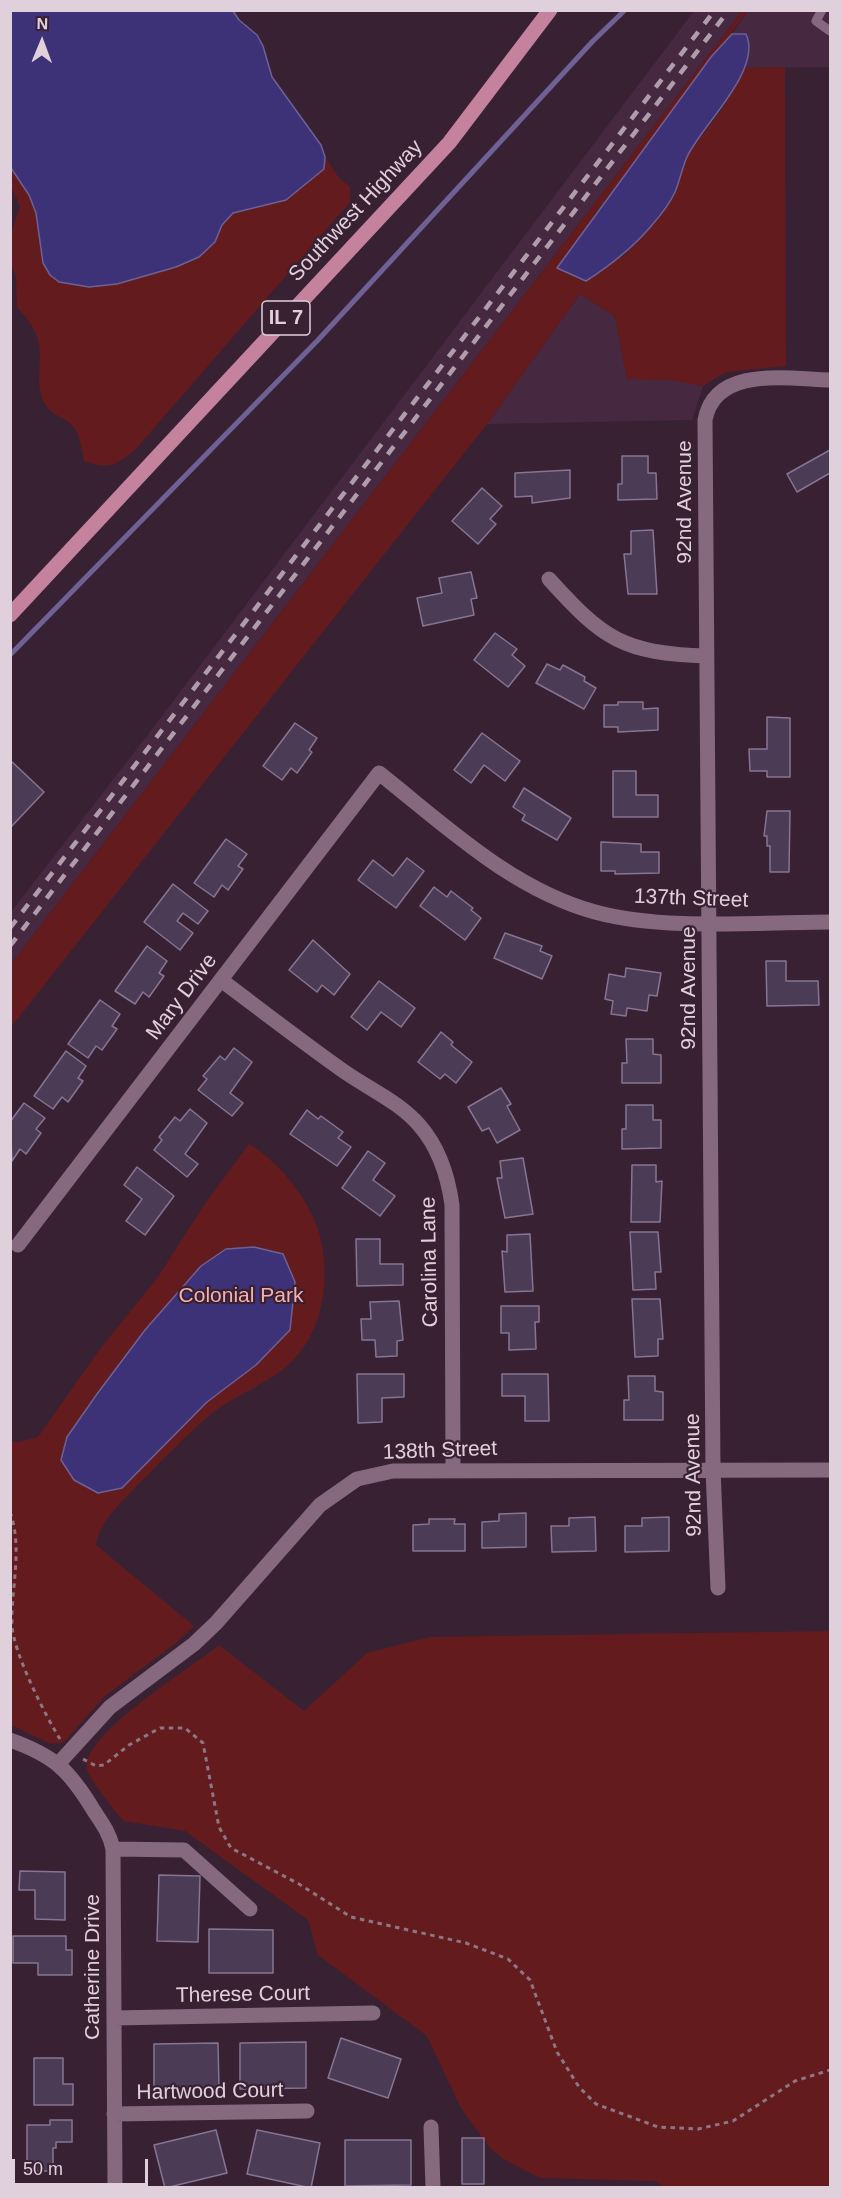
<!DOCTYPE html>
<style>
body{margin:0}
#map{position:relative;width:841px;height:2198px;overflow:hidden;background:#392134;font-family:Arial,sans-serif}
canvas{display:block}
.frame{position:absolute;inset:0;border:12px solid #e0d0dc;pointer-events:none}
.north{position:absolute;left:12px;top:12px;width:60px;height:60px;-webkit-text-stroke:4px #392134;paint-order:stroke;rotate:1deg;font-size:16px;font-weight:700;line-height:24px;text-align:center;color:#e0d0dc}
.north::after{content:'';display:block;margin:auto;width:21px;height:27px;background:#e0d0dc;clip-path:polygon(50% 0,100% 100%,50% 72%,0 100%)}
.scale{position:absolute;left:12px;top:2159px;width:136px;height:27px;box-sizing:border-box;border:3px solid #e0d0dc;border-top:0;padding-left:8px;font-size:18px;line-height:21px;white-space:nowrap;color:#e0d0dc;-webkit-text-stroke:4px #392134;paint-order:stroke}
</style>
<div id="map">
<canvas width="841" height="2198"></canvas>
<div class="frame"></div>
<div class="north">N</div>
<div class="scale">50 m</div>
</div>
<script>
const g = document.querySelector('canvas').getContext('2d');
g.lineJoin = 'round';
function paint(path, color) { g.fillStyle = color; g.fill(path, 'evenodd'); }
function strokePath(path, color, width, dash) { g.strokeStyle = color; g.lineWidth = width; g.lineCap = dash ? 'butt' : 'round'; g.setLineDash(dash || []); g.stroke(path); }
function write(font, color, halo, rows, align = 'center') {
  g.font = font + ' Arial,sans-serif'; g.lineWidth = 4.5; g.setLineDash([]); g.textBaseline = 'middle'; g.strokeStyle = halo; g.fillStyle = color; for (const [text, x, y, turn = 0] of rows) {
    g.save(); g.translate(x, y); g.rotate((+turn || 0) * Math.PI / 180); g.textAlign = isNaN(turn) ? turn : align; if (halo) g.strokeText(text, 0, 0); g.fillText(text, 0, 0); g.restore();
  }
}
paint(new Path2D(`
 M694,11h48l-731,953v-52l145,-188z
 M748,11h82v56l-87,1 3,-7 -14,-27z
 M580,294l35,22 12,63h42l34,7 -11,34 -205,4z`), '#462840');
paint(new Path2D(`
 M742,11h6l-154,204 28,43 30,-33 22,-31 13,-38 37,-50 19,-38 42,-1 1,299 -60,6 -23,14 -34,-6 -42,-1 -12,-63 -35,-22 -93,130 -476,603v-63z
 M325,157l14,21 11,9v15l-215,248c-20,16 -27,20 -51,11 -2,-10 -4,-27 -11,-35 -7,-8 -21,-11 -26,-19 -21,-33 12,-60 -30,-99l-1,-32 -5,-11v-31l9,-28 -9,-20v-18c11,12 22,30 25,46 5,22 2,41 14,61l93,2 33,-10 23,-10 16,-15 7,-17 11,-12 53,-13 38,-31z
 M249,1144c32,19 64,60 72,96 10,47 0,101 -40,131 -22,16 -48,26 -70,43 -27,23 -53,50 -78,76 -16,17 -33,31 -37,55l98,81 -18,17 -71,53 -41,46 -13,2 -40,-19v-284l7,1 20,-5 62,-88 58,-72 46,-72z
 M830,1631v556l-164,1 -11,-7 -115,-3 -35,-18 -15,-12 -29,-40 -34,-72 -109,-81 -10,-35 -123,-89 -61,-10c-8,-8 -36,-44 -37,-52 -7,-34 107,-103 132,-124l85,66 63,-58 62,-16z`), '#631b1d');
const water = new Path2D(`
 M11,10l222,1 6,9 18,15 6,11 9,31 49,68 4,12 -1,12 -38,31 -53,13 -11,12 -7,17 -16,15 -23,10 -59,17 -28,3 -30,-5 -9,-7 -7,-12 -7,-50 -7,-18 -18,-27z
 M732,34h14c17,36 -45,92 -59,123 -5,11 -7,23 -12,35 -5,11 -15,24 -23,33 -20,24 -41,40 -66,56l-29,-13 154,-211z
 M254,1247l29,7 12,28 -5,48 -34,35 -49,37 -85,86 -24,5 -24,-13 -13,-20 6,-23 30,-43 48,-64 56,-64 25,-17z`);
paint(water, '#3d3277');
strokePath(water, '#6e6195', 1.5);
strokePath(new Path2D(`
 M10,655l308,-315 274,-298 33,-32`), '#6e6195', 5);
const building = new Path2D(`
 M830,450v23l-33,19 -10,-18z
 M622,456h26v17h8l1,26 -39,1v-16h4z
 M570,470v28l-38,5v-7l-17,1v-24z
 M482,488l20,18 -12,13 6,5 -18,20 -26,-23z
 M653,530l4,64h-29l-4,-40h7v-23z
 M471,572l6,26 -6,1 3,16 -51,11 -6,-28 25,-5 -3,-15z
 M495,633l22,16 -5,6 13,11 -17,21 -34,-27z
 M547,664l13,6 3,-5 22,12 -1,4 12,7 -12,21 -48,-26z
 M618,702h25v7l15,-1v22l-40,2v-5h-14v-22h14z
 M767,717l23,1v59h-23v-6h-17l-1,-22h18z
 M295,723l22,15 -8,12 3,2 -15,21 -6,-5 -9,12 -19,-14z
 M482,733l38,28 -15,20 -21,-16 -13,18 -17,-13z
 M10,760l34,32 -33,35h-1z
 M613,771h23v24h22v22h-45z
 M524,788l47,30 -14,22 -35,-20 3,-5 -12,-8z
 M767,811h23l-1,61h-19v-26h-3v-10h-3z
 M226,839l21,15 -9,12 5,3 -15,21 -6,-5 -8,12 -20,-14z
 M601,842l40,2v8h18v21l-44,1v-3h-14z
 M407,858l17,13 -28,37 -38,-28 15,-20 20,16z
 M173,884l35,27 -10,13 -15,-11 -6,8 16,12 -13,17 -36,-28z
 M434,887l13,10 4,-6 22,17 -2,2 10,8 -16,22 -45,-34z
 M505,933l37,13 -2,5 12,5 -10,23 -48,-21z
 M313,940l37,34 -16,21 -12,-10 -5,7 -28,-22z
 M147,946l20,15 -8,12 5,3 -15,21 -6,-5 -8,12 -20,-13z
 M766,961h20v20h32l1,24 -52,1z
 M626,968l35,5 -4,23 -8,-1 -2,16 -20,-3 -1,8 -15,-2 2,-13 -8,-2 4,-25 16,3z
 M379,981l36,27 -14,19 -20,-15 -14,18 -16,-13z
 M100,1000l20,14 -8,12 5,3 -15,21 -6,-4 -8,12 -20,-14z
 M441,1032l12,10 -2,3 21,17 -16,21 -11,-9 -5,5 -22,-17z
 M626,1039h27v15l8,1v28h-39v-20h5z
 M234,1048l18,14 -22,31 13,10 -11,13 -34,-26 9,-11 -4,-3 17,-20 5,4z
 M66,1051l20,15 -8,12 5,3 -15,21 -6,-5 -9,12 -19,-13z
 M501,1088l10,16 -4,2 13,24 -23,13 -8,-15 -7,3 -14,-24z
 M24,1103l21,15 -9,11 5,4 -15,21 -6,-5 -8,12 -2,-39z
 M626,1105h27v15h8v28l-39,1v-20h4z
 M190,1109l17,14 -22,31 13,10 -11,13 -33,-27 8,-10 -3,-3 16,-20 5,4z
 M307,1110l11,9 3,-3 22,16 -5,6 13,9 -14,19 -47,-32z
 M368,1151l17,12 -12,17 22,16 -15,20 -38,-28z
 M523,1158l10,56 -28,4 -8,-40h5l-2,-17z
 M632,1165h24v17l6,-1 -2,41h-29z
 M137,1167l37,29 -29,39 -19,-14 16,-22 -18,-14z
 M630,1232h28l3,40h-6l1,17 -23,1z
 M530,1234l3,57 -28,1 -3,-41 5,1v-17z
 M356,1239h24v25h23v21l-46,1z
 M632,1299h28l3,40h-5v17l-23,1z
 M399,1301l4,39 -6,1v15l-21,1 -1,-17h-13l-1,-21h10l-1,-17z
 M501,1306h38v16h-4l1,27 -27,1v-17h-8z
 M357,1374h47v23l-22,1v24l-24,1z
 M502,1374h46l1,47h-24v-25h-23z
 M628,1376h27v15l8,1v28h-39v-20h5z
 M526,1513v34l-44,1v-26l17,-1v-7z
 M595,1517l1,34 -44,1 -1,-26h18v-8z
 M669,1517v34l-44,1v-26h17v-8z
 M429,1519h26l-1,5h11v27h-52v-26l16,-1z
 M20,1871l45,1v48l-30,-1v-29h-16z
 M159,1875l41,1 -2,66 -41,-1z
 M209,1929l64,1v43h-64z
 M13,1936h53v14h6v25h-34v-12h-25z
 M341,2038l60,21 -13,39 -60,-20z
 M306,2042v46l-66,1v-46z
 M218,2043l1,46 -65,1v-46z
 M34,2058h29v26h10v21h-39z
 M50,2120h22v22h-16v6h-3v23h-26v-46h23z
 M216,2130l11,43 -62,15 -11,-43z
 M257,2130l63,13 -9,45 -64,-14z
 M462,2138h22v46h-22z
 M345,2140h66v45l-66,1z`);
paint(building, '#4b3b55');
strokePath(building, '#867592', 1.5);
strokePath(new Path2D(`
 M10,1512c13,36 1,76 2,113 1,27 33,90 48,114
 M83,1759l13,7 8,-1 25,-20 31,-17h25l18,15 16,84 12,21 68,36 52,33 115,26 42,16 22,21 27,72 22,35 17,17 62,23 40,2 35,-8 62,-40 35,-11`), '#8c7787', 3, [4.5, 4.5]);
strokePath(new Path2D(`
 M822,10l-6,11 14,10`), '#86697f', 9);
strokePath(new Path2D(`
 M549,579c55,61 74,74 158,77
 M221,980c40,30 80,61 121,90 25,18 58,32 78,56 19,22 28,50 32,79l1,266
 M18,1245l361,-472c66,52 132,116 216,139 69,19 163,10 235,10
 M718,1588l-5,-119 -8,-1049c10,-55 84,-41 125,-40
 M10,1740c45,16 60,31 84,71 8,12 16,23 19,38l2,339
 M59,1763l51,-56 84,-63 22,-21 104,-118 37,-26 36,-8 437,-1
 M113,1849l71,1 66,59
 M114,2018l259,-5
 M114,2114l193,-3
 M431,2127l2,61`), '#86697f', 15);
strokePath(new Path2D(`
 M10,615l439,-472 101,-133`), '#c4829c', 15);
strokePath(new Path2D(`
 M10,928l705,-918
 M10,946l719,-936`), '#b09dab', 4.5, [10, 10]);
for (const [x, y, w] of [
 [286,318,48]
]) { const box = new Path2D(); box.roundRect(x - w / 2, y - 17, w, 34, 4.5); g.fillStyle = '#392134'; g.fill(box); strokePath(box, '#e0d0dc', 1.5); }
write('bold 20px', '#e0d0dc', null, [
 ["IL 7",286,318]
]);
write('21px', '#e0d0dc', '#392134', [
 ["Southwest Highway",356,211,-47],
 ["92nd Avenue",685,502,-90],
 ["137th Street",691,899,2],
 ["92nd Avenue",689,988,-90],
 ["Mary Drive",182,997,-53],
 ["Carolina Lane",430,1262,-91],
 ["138th Street",440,1451,-2],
 ["92nd Avenue",694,1475,-91],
 ["Catherine Drive",93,1967,-90],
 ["Therese Court",243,1995,-1],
 ["Hartwood Court",210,2092,-1]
]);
write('21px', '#f7afaa', '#392134', [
 ["Colonial Park",241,1296]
]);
</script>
